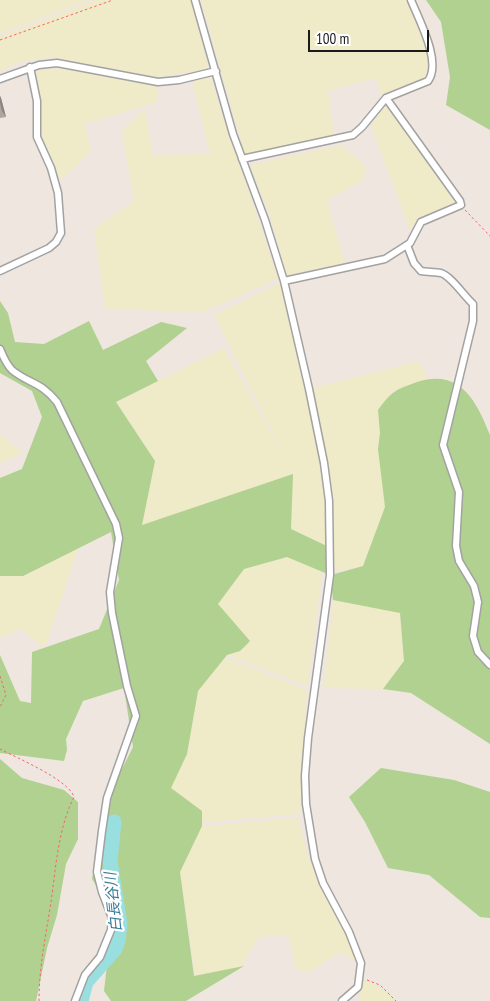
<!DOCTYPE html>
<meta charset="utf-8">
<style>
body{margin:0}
#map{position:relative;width:490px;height:1001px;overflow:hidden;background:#eee6df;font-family:"PT Sans Narrow",sans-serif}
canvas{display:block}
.scale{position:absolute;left:308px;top:30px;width:121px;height:22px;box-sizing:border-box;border:2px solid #1b1b1b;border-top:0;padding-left:6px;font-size:15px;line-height:18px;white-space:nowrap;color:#1b1b1b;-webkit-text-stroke:4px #fff;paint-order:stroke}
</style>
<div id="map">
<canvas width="490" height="1001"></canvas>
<div class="scale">100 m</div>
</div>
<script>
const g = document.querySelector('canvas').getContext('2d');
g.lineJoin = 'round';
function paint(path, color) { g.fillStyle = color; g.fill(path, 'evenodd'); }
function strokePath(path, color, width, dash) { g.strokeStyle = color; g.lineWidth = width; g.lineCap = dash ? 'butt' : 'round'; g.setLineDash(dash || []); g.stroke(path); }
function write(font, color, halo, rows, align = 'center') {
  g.font = font + ' "PT Sans Narrow","Noto Sans JP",sans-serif'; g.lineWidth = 4.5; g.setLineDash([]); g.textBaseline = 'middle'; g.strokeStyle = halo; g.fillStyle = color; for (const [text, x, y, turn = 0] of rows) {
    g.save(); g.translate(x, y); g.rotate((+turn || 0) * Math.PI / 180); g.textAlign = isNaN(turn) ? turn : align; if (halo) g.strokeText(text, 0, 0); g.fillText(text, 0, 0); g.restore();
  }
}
paint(new Path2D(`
 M0,0h88l-88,33z
 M95,0h96l18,69 -53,8 -106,-20 -30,5 -20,9v-35z
 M201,0h205l23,57 -3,21 -44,18 -6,-18 -48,12 6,45 -89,20z
 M60,68l98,18 -1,16 -73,22 7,27 -30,29 -17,-32 -9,-77z
 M210,77l68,202 -75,33 -98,-3 -11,-80 40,-28 -12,-70 23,-22 8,46 57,-1 -18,-73z
 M386,103l69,100 -36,15 -9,12 -39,-104z
 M342,145l24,22 -2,12 -37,22 18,62 -58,12 -17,-59 -20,-51z
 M284,281l25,108 110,-28 9,18 -37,13 -6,115 -22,59 -28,5 -6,-45 2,22 -40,-19 1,-55 -150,51 13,-64 -39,-59 108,-54 62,112 -72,-145z
 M0,434l22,19 -22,10z
 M80,544l-35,104 -25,-19 -20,9v-72z
 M287,557l35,14 -14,115 -81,-31 13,-4 -22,-47 26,-35z
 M333,600l67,12 4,49 -21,28 -59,-1z
 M224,657l83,33 -7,124 -98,8v-11l-32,-23 17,-34 11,-63z
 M298,818l10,38 50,106 -18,-10 -31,20 -13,-3 -8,-34 -29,2 -18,30 -46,9 -15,-104 22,-46z
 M366,979l26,16 3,6h-35l-1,-20z`), '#efeac7');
paint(new Path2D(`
 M426,0h64v130l-44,-25 4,-28 -9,-55z
 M0,301l8,12 7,29 29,2 45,-23 14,29 58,-28 26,6 -41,33 12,20 -42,21 39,59 -13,64 151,-51 -2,55 40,19v27l32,-9 22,-59 -7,-58 2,-16 -2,-23c14,-19 17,-20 39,-28 43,-14 59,18 73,53v309l-79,-51 -28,-4 21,-28 -4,-48 -67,-13 -3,-25 -43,-18 -43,12 -26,35 32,37 -10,10 -13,4 -29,36 -11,63 -16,34 31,23v15l-22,46 14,104 50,-10 -58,35h-75l-7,-10 9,-79 -21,-33 12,-74 29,-58 -9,-59 -41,13 -17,38 1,11 -3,11 -64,-8v-98l20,46 11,2 1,-51 67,-23 20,-49 -8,-48 -88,44h-23v-98l22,-9 20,-52 -10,-26 -32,-18z
 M0,759l22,19 42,12 14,12v37l-12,25 -9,51 -10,33 -11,53h-36z
 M381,768l73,12 36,12v126l-10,-1 -51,-42 -41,-7 -23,-46 -16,-25z`), '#b0d18f');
strokePath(new Path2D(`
 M81,1001l5,-19 29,-33 3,-8 2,-17 -10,-63 4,-39`), '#9adfe0', 15);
const minor = new Path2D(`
 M195,0l38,134 32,86 19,61 25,108 15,74 5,38 1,74 -22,163 -3,38 1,28 9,55 8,24 26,49 12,31 -3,24 -16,14
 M0,79l39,-14 18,-2 101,19 21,-2 37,-9
 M242,159l111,-24 9,-8 24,-29 42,-17c14,-19 -9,-61 -17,-81
 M407,245l7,18 7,8c6,1 13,1 20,2 10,3 23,23 32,31v17l-30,124 16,47 -3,54 3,15 15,25 4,16 -5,34 5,16 12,13
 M0,271l49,-23 7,-6 5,-9 -3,-40 -7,-25 -14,-31v-36l-7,-34
 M284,281l101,-22 25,-16 11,-21 40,-17 -1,-4 -74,-103
 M0,349c3,7 6,15 12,21 17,14 28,11 45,32l59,122 3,14 -9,54 2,21 15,73 9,30 -29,82 -5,33 -5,41 5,20 10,26 -1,12 -11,27 -15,18 -10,26`);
strokePath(minor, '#a2a2a2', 9);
strokePath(new Path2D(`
 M0,40l113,-40
 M465,210l25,26
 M0,676l6,19 -6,12
 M0,749c17,9 69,31 74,48 -16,32 -18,70 -23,105 -5,33 -12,65 -12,99
 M367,980l13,5 16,16`), '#ff5f6f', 1, [2.5, 2.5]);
strokePath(minor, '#fff', 6);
paint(new Path2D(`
 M0,96l1,2 5,19 -6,1z`), '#b1a39e');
paint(new Path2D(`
 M0,96l1,2 5,19 -4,-6 -2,-8z`), '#908481');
write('italic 15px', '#397d9a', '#fff', [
 ["白長谷川",114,902,-96]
]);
</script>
